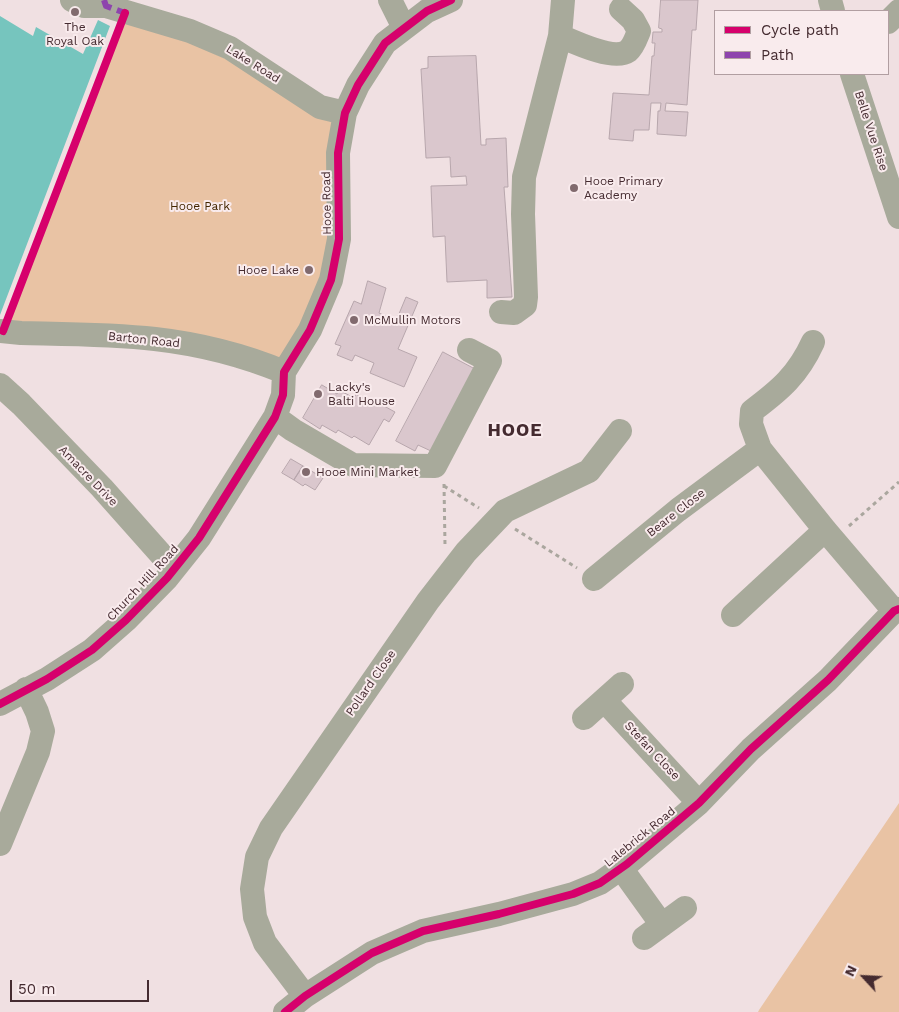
<!DOCTYPE html>
<style>
body{margin:0}
#map{position:relative;width:899px;height:1012px;overflow:hidden;background:#f0e0e2;font-family:"Work Sans",sans-serif}
canvas{display:block}
.legend{position:absolute;left:714px;top:10px;width:175px;height:65px;box-sizing:border-box;background:#f9ebed;border:1px solid #b19ea1;margin:0;padding:6px 9px;list-style:none;font-size:15px;color:#452b30}
.legend li{display:flex;align-items:center;gap:10px;height:25px}
.legend b{width:25px;border:1px solid #b19ea1}
.north{position:absolute;left:839px;top:952px;width:50px;height:50px;-webkit-text-stroke:4px #f9ebed;paint-order:stroke;rotate:295deg;font-size:14px;font-weight:700;line-height:20px;text-align:center;color:#452b30}
.north::after{content:'';display:block;margin:auto;width:18px;height:22px;background:#452b30;clip-path:polygon(50% 0,100% 100%,50% 72%,0 100%)}
.scale{position:absolute;left:10px;top:980px;width:139px;height:22px;box-sizing:border-box;border:2px solid #452b30;border-top:0;padding-left:6px;font-size:15px;line-height:18px;white-space:nowrap;color:#452b30;-webkit-text-stroke:4px #f9ebed;paint-order:stroke}
</style>
<div id="map">
<canvas width="899" height="1012"></canvas>
<ul class="legend">
<li><b style="height:6px;background:#d6006c"></b>Cycle path</li>
<li><b style="height:6px;background:#8e44ad"></b>Path</li>
</ul>
<div class="north">N</div>
<div class="scale">50 m</div>
</div>
<script>
const g = document.querySelector('canvas').getContext('2d');
g.lineJoin = 'round';
function paint(path, color) { g.fillStyle = color; g.fill(path, 'evenodd'); }
function strokePath(path, color, width, dash) { g.strokeStyle = color; g.lineWidth = width; g.lineCap = dash ? 'butt' : 'round'; g.setLineDash(dash || []); g.stroke(path); }
function write(font, color, halo, rows, align = 'center') {
  g.font = font + ' "Work Sans",sans-serif'; g.lineWidth = 4; g.setLineDash([]); g.textBaseline = 'middle'; g.strokeStyle = halo; g.fillStyle = color; for (const [text, x, y, turn = 0] of rows) {
    g.save(); g.translate(x, y); g.rotate((+turn || 0) * Math.PI / 180); g.textAlign = isNaN(turn) ? turn : align; if (halo) g.strokeText(text, 0, 0); g.fillText(text, 0, 0); g.restore();
  }
}
paint(new Path2D(`
 M125,13l220,100 -6,126 -55,133 -27,-11 -254,-30z
 M899,803v209h-141l1,-2z`), '#e9c3a4');
paint(new Path2D(`
 M0,16l33,20 3,-9 47,27 15,-34 12,6 -110,289z`), '#76c5be');
const building = new Path2D(`
 M661,0h37l-2,30h-4l-5,75 -21,-2 -1,8 23,1 -2,24 -29,-2 1,-23h2l1,-8h-10l-2,27h-15l-1,11 -24,-2 4,-46 36,2 3,-39h2l1,-13h-3l1,-11h9v-3l-3,-1z
 M476,56l5,89h5v-6l20,-1 2,49h-4l8,110 -25,1v-18l-40,2 -2,-46 -12,1 -2,-51 36,-1 -1,-9 -15,1 -1,-20 -24,1 -5,-89 7,-1v-11z
 M368,281l18,7 -7,25 17,8 10,-24 12,5 -20,47 19,8 -13,30 -34,-14 4,-10 -19,-8 -3,6 -15,-6 4,-9 -6,-2 19,-43 7,3z
 M443,352l32,17 -44,82 -13,-6 -3,6 -19,-10z
 M322,385l15,9 2,-4 15,8 2,-4 15,9 2,-3 22,12 -6,10 -5,-3 -15,26 -15,-9 -2,2 -14,-8 -2,3 -14,-8 -2,4 -17,-11z
 M291,459l12,7 -9,14 -12,-7z
 M303,466l20,12 -8,12 -10,-6 -2,2 -9,-6z`);
paint(building, '#dac7cd');
strokePath(building, '#b7a6ac', 1);
strokePath(new Path2D(`
 M444,484l1,61
 M444,486l35,22
 M849,526l50,-44
 M515,529l62,39`), '#aaa69e', 3, [4, 4]);
strokePath(new Path2D(`
 M72,0l12,6h22
 M104,0l2,6 84,25 40,17 90,59 25,6
 M390,0l14,28
 M830,0l3,11
 M888,22l11,-11
 M560,36c14,6 54,25 68,15 6,-5 8,-13 11,-20l-6,-11 -12,-11
 M852,74l47,143
 M501,312l13,1 11,-8 1,-8 -3,-83 1,-37 36,-141 3,-36
 M0,331l21,2c44,1 90,1 134,6 44,5 88,16 129,33
 M813,342c-15,33 -33,48 -61,69l-1,13 9,25 65,81 69,81
 M0,385l21,19 81,84 72,81
 M275,417l18,13 60,35 82,1 55,-105 -21,-11
 M594,579l84,-69 82,-61
 M733,615l92,-85
 M604,700l95,103
 M0,704l47,-25 45,-29 34,-30 41,-42 32,-40 76,-121 8,-22 1,-23 26,-42 21,-50 8,-41 -1,-86 7,-40 13,-28 27,-42 42,-32 24,-11
 M584,718l38,-34
 M0,844l38,-92 5,-21 -6,-19 -11,-23
 M621,868l41,57
 M644,938l41,-30
 M305,996l-40,-53 -10,-26 -3,-28 5,-32 14,-29 157,-227 38,-49 39,-41 84,-40 31,-40
 M285,1012l20,-16 67,-43 51,-22 76,-17 74,-20 27,-11 27,-19 72,-61 52,-54 77,-69 66,-69 5,-2`), '#a8aa9b', 24);
strokePath(new Path2D(`
 M104,0l2,6 19,7`), '#8e44ad', 6, [12, 6]);
strokePath(new Path2D(`
 M3,331l122,-318
 M0,704l47,-25 45,-29 34,-30 41,-42 32,-40 76,-121 8,-22 1,-23 26,-42 21,-50 8,-41 -1,-86 7,-40 13,-28 27,-42 42,-32 24,-11
 M285,1012l20,-16 67,-43 51,-22 76,-17 74,-20 27,-11 27,-19 72,-61 52,-54 77,-69 66,-69 5,-2`), '#d6006c', 8);
for (const [x, y, r, color] of [
 [75,12,5,"#816a6e"],
 [574,188,5,"#816a6e"],
 [309,270,5,"#816a6e"],
 [354,320,5,"#816a6e"],
 [318,394,5,"#816a6e"],
 [306,472,5,"#816a6e"]
]) { const dot = new Path2D(); dot.arc(x, y, r, 0, 2 * Math.PI); g.fillStyle = color; g.fill(dot); strokePath(dot, '#f9ebed', 2); }
write('12px', '#452b30', '#f9ebed', [
 ["The",75,27,"center"],
 ["Royal Oak",75,41,"center"],
 ["Hooe Primary",584,181],
 ["Academy",584,195],
 ["Hooe Lake",299,270,"right"],
 ["McMullin Motors",364,320],
 ["Lacky's",328,387],
 ["Balti House",328,401],
 ["Hooe Mini Market",316,472]
], 'left');
write('12px', '#452b30', '#f9ebed', [
 ["Lake Road",253,64,32],
 ["Belle Vue Rise",871,131,72],
 ["Hooe Road",327,203,-91],
 ["Barton Road",144,340,6],
 ["Amacre Drive",88,476,46],
 ["Beare Close",676,513,-38],
 ["Church Hill Road",143,583,-47],
 ["Pollard Close",371,683,-55],
 ["Stefan Close",652,751,47],
 ["Lalebrick Road",640,837,-39]
]);
write('12px', '#432601', '#f9ebed', [
 ["Hooe Park",200,206]
]);
g.letterSpacing = '1px';
write('bold 18px', '#452b30', '#f9ebed', [
 ["HOOE",515,431]
]);
g.letterSpacing = '0px';
</script>
